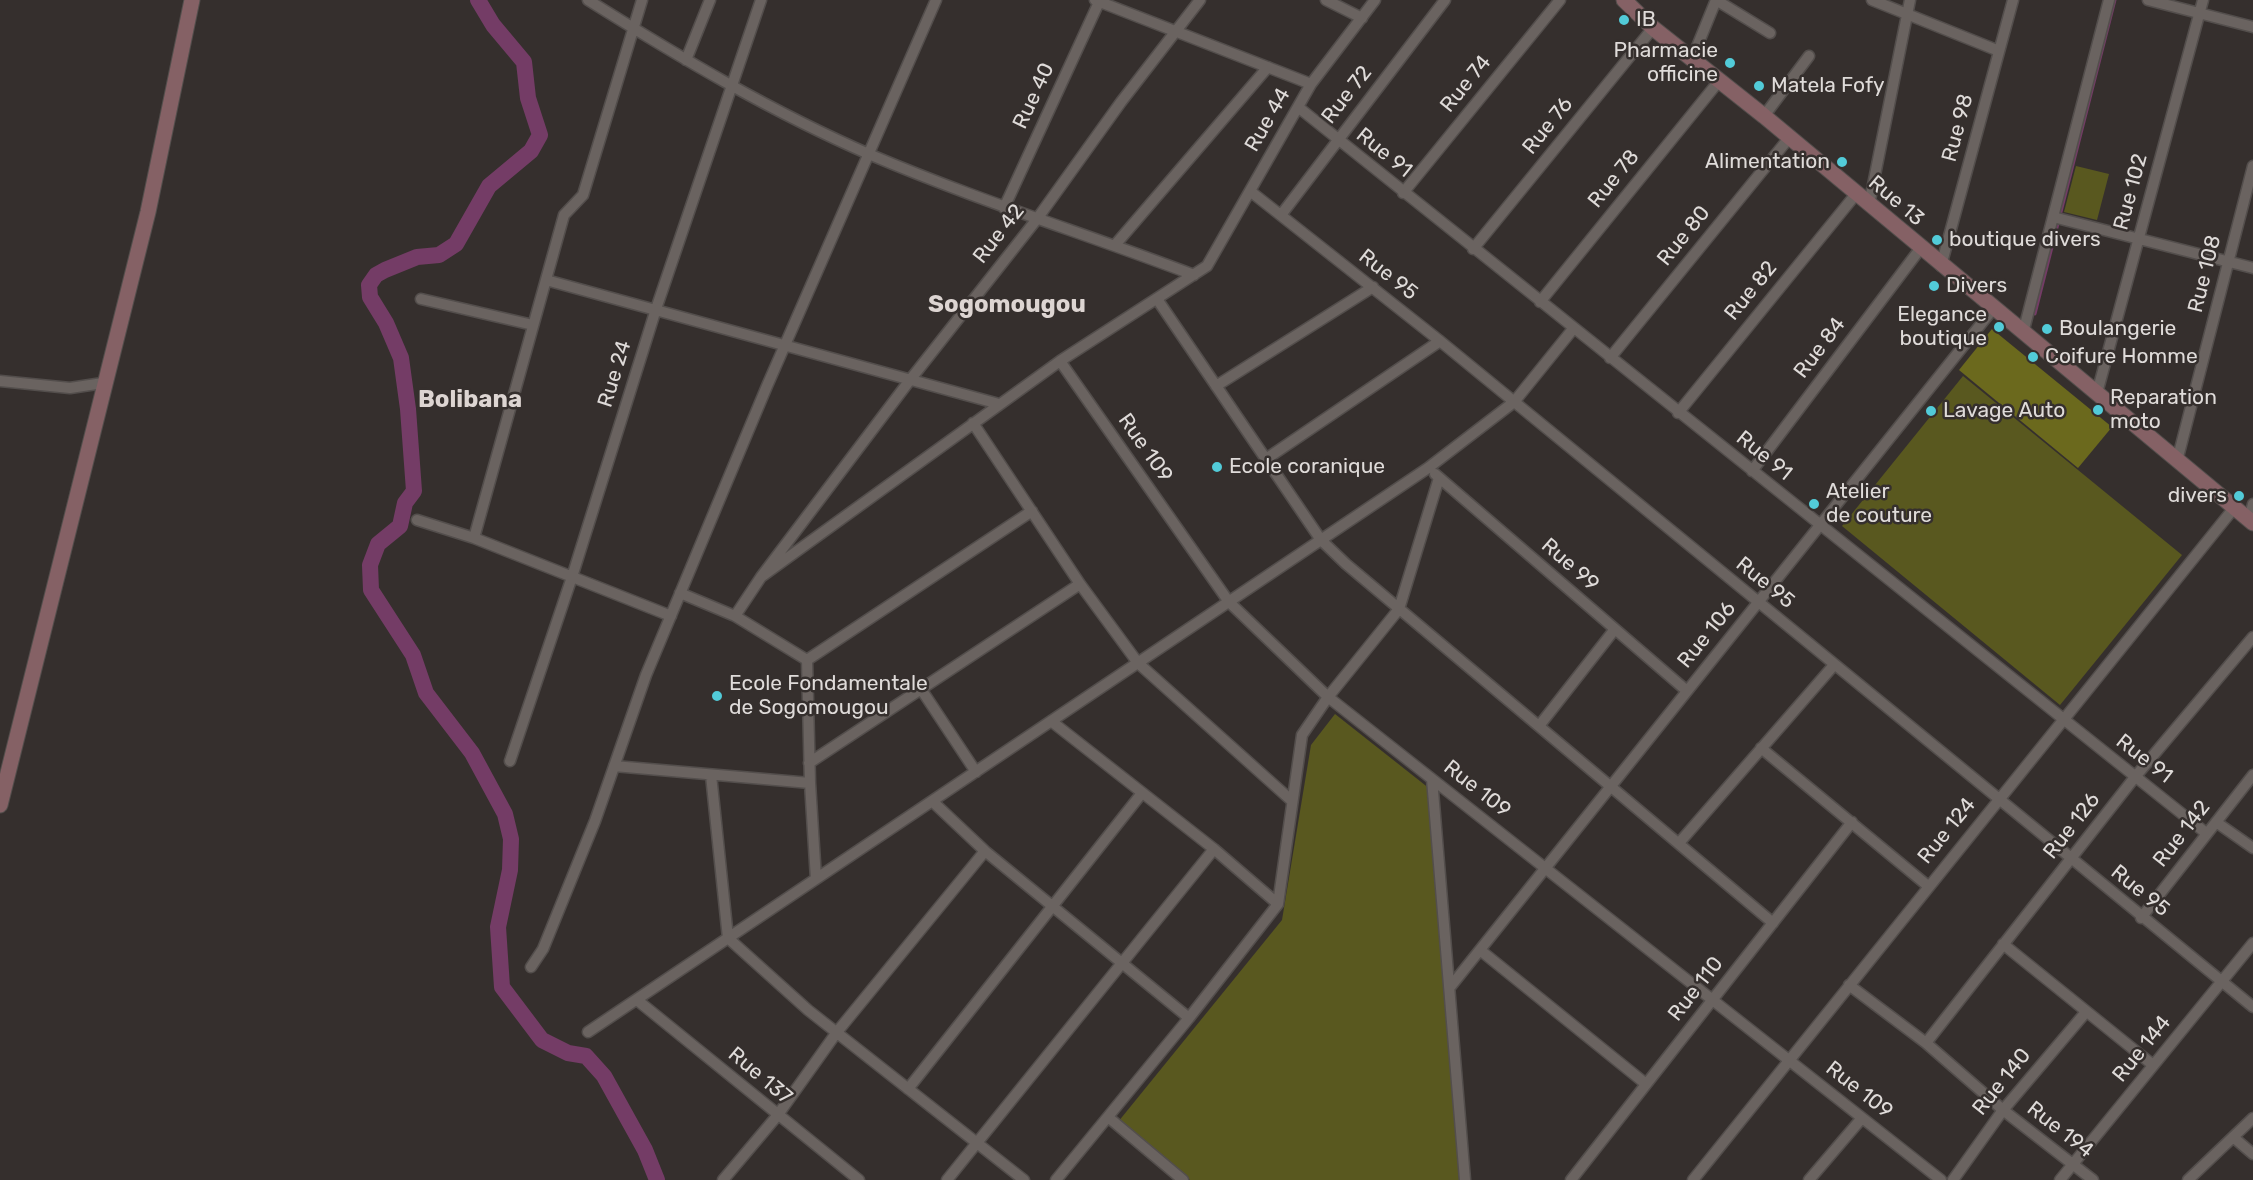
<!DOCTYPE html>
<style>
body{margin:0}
canvas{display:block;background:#352f2d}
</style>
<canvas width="2253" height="1180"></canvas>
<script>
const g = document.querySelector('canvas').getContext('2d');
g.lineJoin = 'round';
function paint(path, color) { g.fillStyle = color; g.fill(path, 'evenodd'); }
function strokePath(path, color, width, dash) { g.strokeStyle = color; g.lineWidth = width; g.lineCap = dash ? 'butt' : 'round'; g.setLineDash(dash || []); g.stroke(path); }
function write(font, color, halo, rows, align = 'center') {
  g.font = font + ' Rubik,sans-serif'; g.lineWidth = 5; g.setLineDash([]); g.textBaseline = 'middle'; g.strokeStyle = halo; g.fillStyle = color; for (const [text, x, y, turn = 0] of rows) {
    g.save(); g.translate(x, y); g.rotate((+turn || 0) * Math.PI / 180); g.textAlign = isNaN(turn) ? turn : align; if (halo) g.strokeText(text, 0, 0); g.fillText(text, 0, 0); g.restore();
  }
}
paint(new Path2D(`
 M2076,166l33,8 -12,46 -33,-8z
 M1963,376l219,179 -122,150 -218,-179z
 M1335,714l95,75 30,391h-270l-72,-58 164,-202 29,-175z`), '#59581f');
paint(new Path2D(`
 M1992,329l120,98 -34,41 -119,-98z`), '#6b691d');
strokePath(new Path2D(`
 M2035,314l80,-314`), '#743c66', 3);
strokePath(new Path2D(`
 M478,0l15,25 31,37 4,36 12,37 -9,16 -42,35 -33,58 -17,11 -22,2 -32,13 -9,5 -7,10 1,12 16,26 15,35 7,51 6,82 -9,12 -5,23 -22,18 -8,21 1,25 42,65 13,38 46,60 33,61 6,25 -1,31 -12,57 4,60 40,53 26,13 18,3 18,20 41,74 12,30`), '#743c66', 16);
const street = new Path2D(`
 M588,0c91,57 184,112 283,155 106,45 215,79 323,120
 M1095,0l216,84
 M1326,0l36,18
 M1872,0l127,51
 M2148,0l105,27
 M1692,59l24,-59 54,33
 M686,60l24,-60
 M1298,107l908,726
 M1764,116l45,-60
 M1250,191l190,150 813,666
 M1403,193l157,-193
 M1869,205l41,-205
 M1004,208l96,-208
 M1281,215l164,-215
 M2053,217l200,51
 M1115,245l153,-178
 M1473,249l180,-221
 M1941,266l72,-266
 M546,280l453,124
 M421,299l112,26
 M1157,299l164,241 25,24 427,359
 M1540,302l179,-221
 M2023,333l86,-333
 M1610,358l179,-220
 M1060,361l169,241 99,95 613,483
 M0,381l70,7 33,-5
 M1216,386l157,-99
 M2097,393l106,-393
 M1678,413l178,-219
 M973,423l107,161 58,79 154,138
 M1266,459l174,-118
 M2177,461l76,-295
 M1752,471l168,-222
 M1435,474l252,217
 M417,520l57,18 197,78
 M2249,520l4,-16
 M474,538l90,-323 19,-20 59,-195
 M761,577l299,-216 147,-95 104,-182 64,-84
 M680,593l55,23 72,44
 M735,616l26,-39 149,-197 127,-161 84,-117 79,-102
 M807,660l225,-149
 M807,660l3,123 6,96
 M921,689l55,83
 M1051,721l163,128 64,55
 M1539,726l76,-97
 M1761,748l167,138
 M510,761l62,-184 84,-268 105,-309
 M809,763l271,-179
 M614,766l196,17
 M711,775l17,163 80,72 216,170
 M1432,779l33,401
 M932,801l53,50 204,167
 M2216,822l37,26
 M1679,843l155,-178
 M2141,918l112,-143
 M2003,944l150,121
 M1480,950l166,134
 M531,967l12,-18 52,-128 51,-146 121,-289 169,-386
 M1849,985l77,58 77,67 90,70
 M1451,986l542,-677
 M637,1000l222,180
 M588,1032l840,-564 86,-66 59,-73
 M1926,1043l209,-266 118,-140
 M908,1089l234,-296
 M1108,1117l75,63
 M2233,1137l20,17
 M723,1180l54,-64 60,-84 148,-181
 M947,1180l267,-331
 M1056,1180l133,-162 89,-114 24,-169 26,-38 71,-88 40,-131
 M1571,1180l281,-358
 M1693,1180l541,-672
 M1809,1180l53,-62
 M1953,1180l50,-70 83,-98
 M2060,1180l193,-237
 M2188,1180l65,-62`);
const secondary = new Path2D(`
 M1624,0l29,28 111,88 489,407
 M0,805l148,-593 44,-212`);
strokePath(street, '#534e4c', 13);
strokePath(secondary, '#534e4c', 17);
strokePath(street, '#6a6360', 10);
strokePath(secondary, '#856165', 15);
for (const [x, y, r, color] of [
 [1624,20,6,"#52cbd8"],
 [1730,63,6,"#52cbd8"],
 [1759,86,6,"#52cbd8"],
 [1842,162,6,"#52cbd8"],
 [1937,240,6,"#52cbd8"],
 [1934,286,6,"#52cbd8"],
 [1999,327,6,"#52cbd8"],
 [2047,329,6,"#52cbd8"],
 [2033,357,6,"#52cbd8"],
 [2098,410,6,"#52cbd8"],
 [1931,411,6,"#52cbd8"],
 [1217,467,6,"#52cbd8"],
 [2239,496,6,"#52cbd8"],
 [1814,504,6,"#52cbd8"],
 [717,696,6,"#52cbd8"]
]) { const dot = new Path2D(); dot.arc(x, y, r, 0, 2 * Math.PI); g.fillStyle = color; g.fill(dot); strokePath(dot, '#352f2d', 2); }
write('21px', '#dfdbd9', '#352f2d', [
 ["IB",1636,20],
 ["Pharmacie",1718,51,"right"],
 ["officine",1718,75,"right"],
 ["Matela Fofy",1771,86],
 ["Alimentation",1830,162,"right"],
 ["boutique divers",1949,240],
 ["Divers",1946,286],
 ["Elegance",1987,315,"right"],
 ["boutique",1987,339,"right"],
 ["Boulangerie",2059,329],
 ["Coifure Homme",2045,357],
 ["Reparation",2110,398],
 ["moto",2110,422],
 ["Lavage Auto",1943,411],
 ["Ecole coranique",1229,467],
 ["Atelier",1826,492],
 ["de couture",1826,516],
 ["divers",2227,496,"right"],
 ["Ecole Fondamentale",729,684],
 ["de Sogomougou",729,708]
], 'left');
write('21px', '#dfdbd9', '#352f2d', [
 ["Rue 74",1466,84,-51],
 ["Rue 72",1347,95,-52],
 ["Rue 40",1034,96,-65],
 ["Rue 44",1268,120,-60],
 ["Rue 76",1548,126,-51],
 ["Rue 98",1958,128,-75],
 ["Rue 91",1384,153,39],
 ["Rue 78",1614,179,-51],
 ["Rue 102",2131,192,-75],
 ["Rue 13",1896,201,40],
 ["Rue 42",999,234,-52],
 ["Rue 80",1684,236,-51],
 ["Rue 108",2205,274,-76],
 ["Rue 95",1388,275,38],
 ["Rue 82",1751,291,-51],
 ["Rue 84",1820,348,-53],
 ["Rue 24",615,374,-73],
 ["Rue 109",1145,448,55],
 ["Rue 91",1764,456,39],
 ["Rue 99",1570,565,41],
 ["Rue 95",1765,583,39],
 ["Rue 106",1707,635,-51],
 ["Rue 91",2144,759,38],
 ["Rue 109",1477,789,38],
 ["Rue 126",2072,826,-52],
 ["Rue 124",1947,831,-51],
 ["Rue 142",2182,834,-52],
 ["Rue 95",2140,891,39],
 ["Rue 110",1696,989,-52],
 ["Rue 144",2142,1049,-51],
 ["Rue 137",760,1076,40],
 ["Rue 140",2002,1082,-51],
 ["Rue 109",1859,1090,38],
 ["Rue 194",2060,1130,38]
]);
write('bold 24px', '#ddd5d2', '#352f2d', [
 ["Sogomougou",1007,305],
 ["Bolibana",470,400]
]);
</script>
